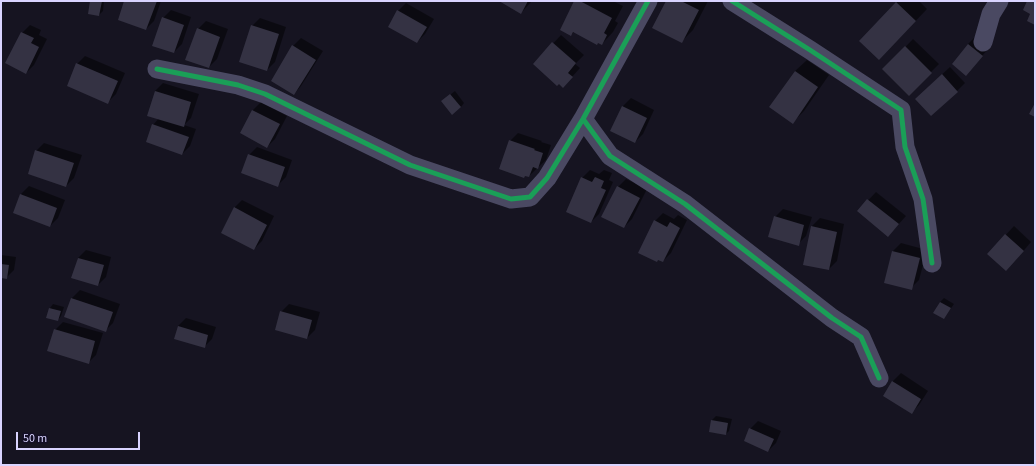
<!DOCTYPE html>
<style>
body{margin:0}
#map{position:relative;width:1036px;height:466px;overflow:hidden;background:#161421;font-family:"Source Sans 3",sans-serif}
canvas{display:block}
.frame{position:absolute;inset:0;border:2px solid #d9d4ff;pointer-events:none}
.scale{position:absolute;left:16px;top:432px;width:124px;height:18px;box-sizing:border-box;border:2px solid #d9d4ff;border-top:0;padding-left:5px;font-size:12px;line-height:14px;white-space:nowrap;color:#d9d4ff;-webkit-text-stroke:3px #130f26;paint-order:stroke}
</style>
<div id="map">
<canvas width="1036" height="466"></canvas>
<div class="frame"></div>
<div class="scale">50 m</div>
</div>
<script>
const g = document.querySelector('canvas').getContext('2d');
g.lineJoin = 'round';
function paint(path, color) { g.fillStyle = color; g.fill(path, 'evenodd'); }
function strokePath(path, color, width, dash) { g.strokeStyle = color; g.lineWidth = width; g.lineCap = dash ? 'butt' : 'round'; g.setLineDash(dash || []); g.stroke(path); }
paint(new Path2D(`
 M91,1h13l-1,10 -4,4z
 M125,1h36l-7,20 -8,8z
 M501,1h31l-11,12z
 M576,1h37l10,5 -8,15 3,2 -5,9 -11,12 -28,-12 -3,3z
 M667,1h41l-15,29 -12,12z
 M898,1h21l8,8 -36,38 -30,-6z
 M406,3l28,16 -9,15 -8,8 -19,-31z
 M171,10l20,7 -9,27 -8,8 -11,-34z
 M260,18l26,9 -11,35 -8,8 -15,-44z
 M206,21l22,8 -11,30 -8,8 -11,-38z
 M30,25l11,5 -2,5 8,4 -13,26 -8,8 -4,-40z
 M561,35l23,20 -9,9 5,4 -9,10 -37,-14z
 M976,36l14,11 -24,27 2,-30z
 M301,38l22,13 -22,35 -7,8 -1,-48z
 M913,39l26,25 -30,30 -25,-25z
 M85,56l40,17 -9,21 -8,8 -31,-38z
 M807,60l22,15 -25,36 -11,11 -23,-16 25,-35z
 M950,67l15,16 -8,8h-33z
 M163,83l36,11 -8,24 -7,7 12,4 -6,17 -8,8 -29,-29 6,-7 -4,-27z
 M455,91l9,12 -3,4 -15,-9z
 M631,98l23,12 -11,24 -8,8 -24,-11 12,-25z
 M261,102l26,14 -12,23 -8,8 -26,-14 12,-23z
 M518,133l24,8 -1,1 10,3 -5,15 -17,16 -19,-35z
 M44,143l38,12 -8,23 -8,8 -30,-35z
 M257,147l35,13 -6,17 -8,8 -29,-30z
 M590,170l9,4 5,-4 8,3 -3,7 4,2 -14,32 -8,8 -9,-44z
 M626,179l21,10 -15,30 -8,8 -6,-40z
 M29,186l36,14 -7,18 -8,8 -29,-32z
 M876,192l30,24 -18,20 -30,-25z
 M242,200l32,16 -12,25 -8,8 -20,-41z
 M783,209l29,8 -6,19 -8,8 -23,-27z
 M663,213l11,6 4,-4 9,5 -16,33 -8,8 -8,-40z
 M820,218l24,6 -7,37 -8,8 -17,-43z
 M1014,226l17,16 -17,20 -26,-8z
 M901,243l26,7 -8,30 -8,8 -26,-6 8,-31z
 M86,250l25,7 -5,20 -8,8 -25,-7 5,-20z
 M1,255l15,2 -2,13 -8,8 -5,-1z
 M80,290l40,14 -7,19 -8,8 -40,-14 7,-19z
 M944,298l10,6 -10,14 -9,-5 5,-11z
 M53,304l11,3 -3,9 -3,4 -8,-12z
 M289,304l31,8 -5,18 -8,8 -26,-26z
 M186,318l30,9 -4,12 -8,8 -26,-21z
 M63,322l40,11 -7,22 -8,8 -33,-33z
 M901,373l27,18 -9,14 -8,8 -27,-18 9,-14z
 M716,416l16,3 -3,12 -3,3 -16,-2 2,-12z
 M758,421l23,10 -5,12 -8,8 -18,-22z`), '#0007');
paint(new Path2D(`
 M90,1h12l-3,15 -11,-2z
 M124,1h33l-11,29 -28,-10z
 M499,1h29l-7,13z
 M574,1h6l32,17 -8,15 3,2 -5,10 -4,-2 -1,2 -24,-13 -2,4 -11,-6z
 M666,1h15l18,9 -17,33 -30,-15z
 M1027,1h8v24l-8,-4 3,-7 -7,-4z
 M896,2l20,19 -37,39 -20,-19z
 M397,10l30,17 -10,16 -29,-16z
 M162,17l22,8 -10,28 -22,-7z
 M251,25l28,9 -12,37 -28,-9z
 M197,28l23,9 -11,31 -24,-8z
 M21,32l13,6 -3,5 8,4 -13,27 -21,-11z
 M552,42l24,21 -8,10 5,4 -10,11 -4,-4 -2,2 -24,-22z
 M968,44l15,12 -17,20 -14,-12z
 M292,45l24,15 -22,35 -23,-14z
 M905,46l27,27 -23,23 -27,-27z
 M76,63l42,18 -10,23 -41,-18z
 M795,71l23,16 -25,37 -24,-17z
 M942,74l16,18 -27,24 -16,-17z
 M155,91l36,11 -7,25 -37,-11z
 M450,94l11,13 -9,8 -11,-14z
 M1035,103v14l-6,-3z
 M622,106l25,12 -12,25 -25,-12z
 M252,110l28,14 -13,24 -27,-15z
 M152,124l37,13 -7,18 -36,-13z
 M509,140l26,9 -1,1 9,3 -5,16 -5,-2 -4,10 -4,-1 -1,2 -25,-9z
 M35,150l39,13 -8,24 -38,-13z
 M248,154l37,13 -7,20 -37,-14z
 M581,177l11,5 3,-5 9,4 -3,7 5,2 -15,33 -25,-11z
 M617,186l23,12 -16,30 -23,-11z
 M20,194l37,14 -7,19 -37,-14z
 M867,199l32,25 -11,13 -31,-26z
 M234,207l33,18 -13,25 -33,-17z
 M774,216l30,9 -5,21 -31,-9z
 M654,220l13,7 3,-5 10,6 -17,34 -5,-2 -1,2 -19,-9z
 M811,226l26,6 -8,38 -26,-5z
 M1005,234l19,17 -18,20 -19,-17z
 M892,251l28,7 -8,32 -28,-7z
 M78,258l26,7 -6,21 -27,-8z
 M1,264l8,1 -2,14 -6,-1z
 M71,298l42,14 -7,20 -42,-15z
 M940,302l11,6 -7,11 -11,-6z
 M49,308l12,3 -3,10 -12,-3z
 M280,311l32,9 -5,19 -32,-9z
 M178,326l30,9 -3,13 -31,-9z
 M54,329l41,12 -6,23 -42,-13z
 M892,381l29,18 -9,15 -29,-18z
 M711,420l17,3 -2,12 -17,-3z
 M749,428l25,11 -6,13 -24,-11z`), '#343243');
strokePath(new Path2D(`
 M732,1l78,49 91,60 4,37 18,52 9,64
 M983,42l8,-28 8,-13
 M157,69l81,16 27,9 145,71 101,34 19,-2 17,-19 36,-59 65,-118
 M583,119l27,37 75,48 147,114 29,19 18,41`), '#4a4962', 19);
strokePath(new Path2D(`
 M732,1l78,49 91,60 4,37 18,52 9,64
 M157,69l81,16 27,9 145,71 101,34 19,-2 17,-19 36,-59 65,-118
 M583,119l27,37 75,48 147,114 29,19 18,41`), '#1a9f57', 5);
</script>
